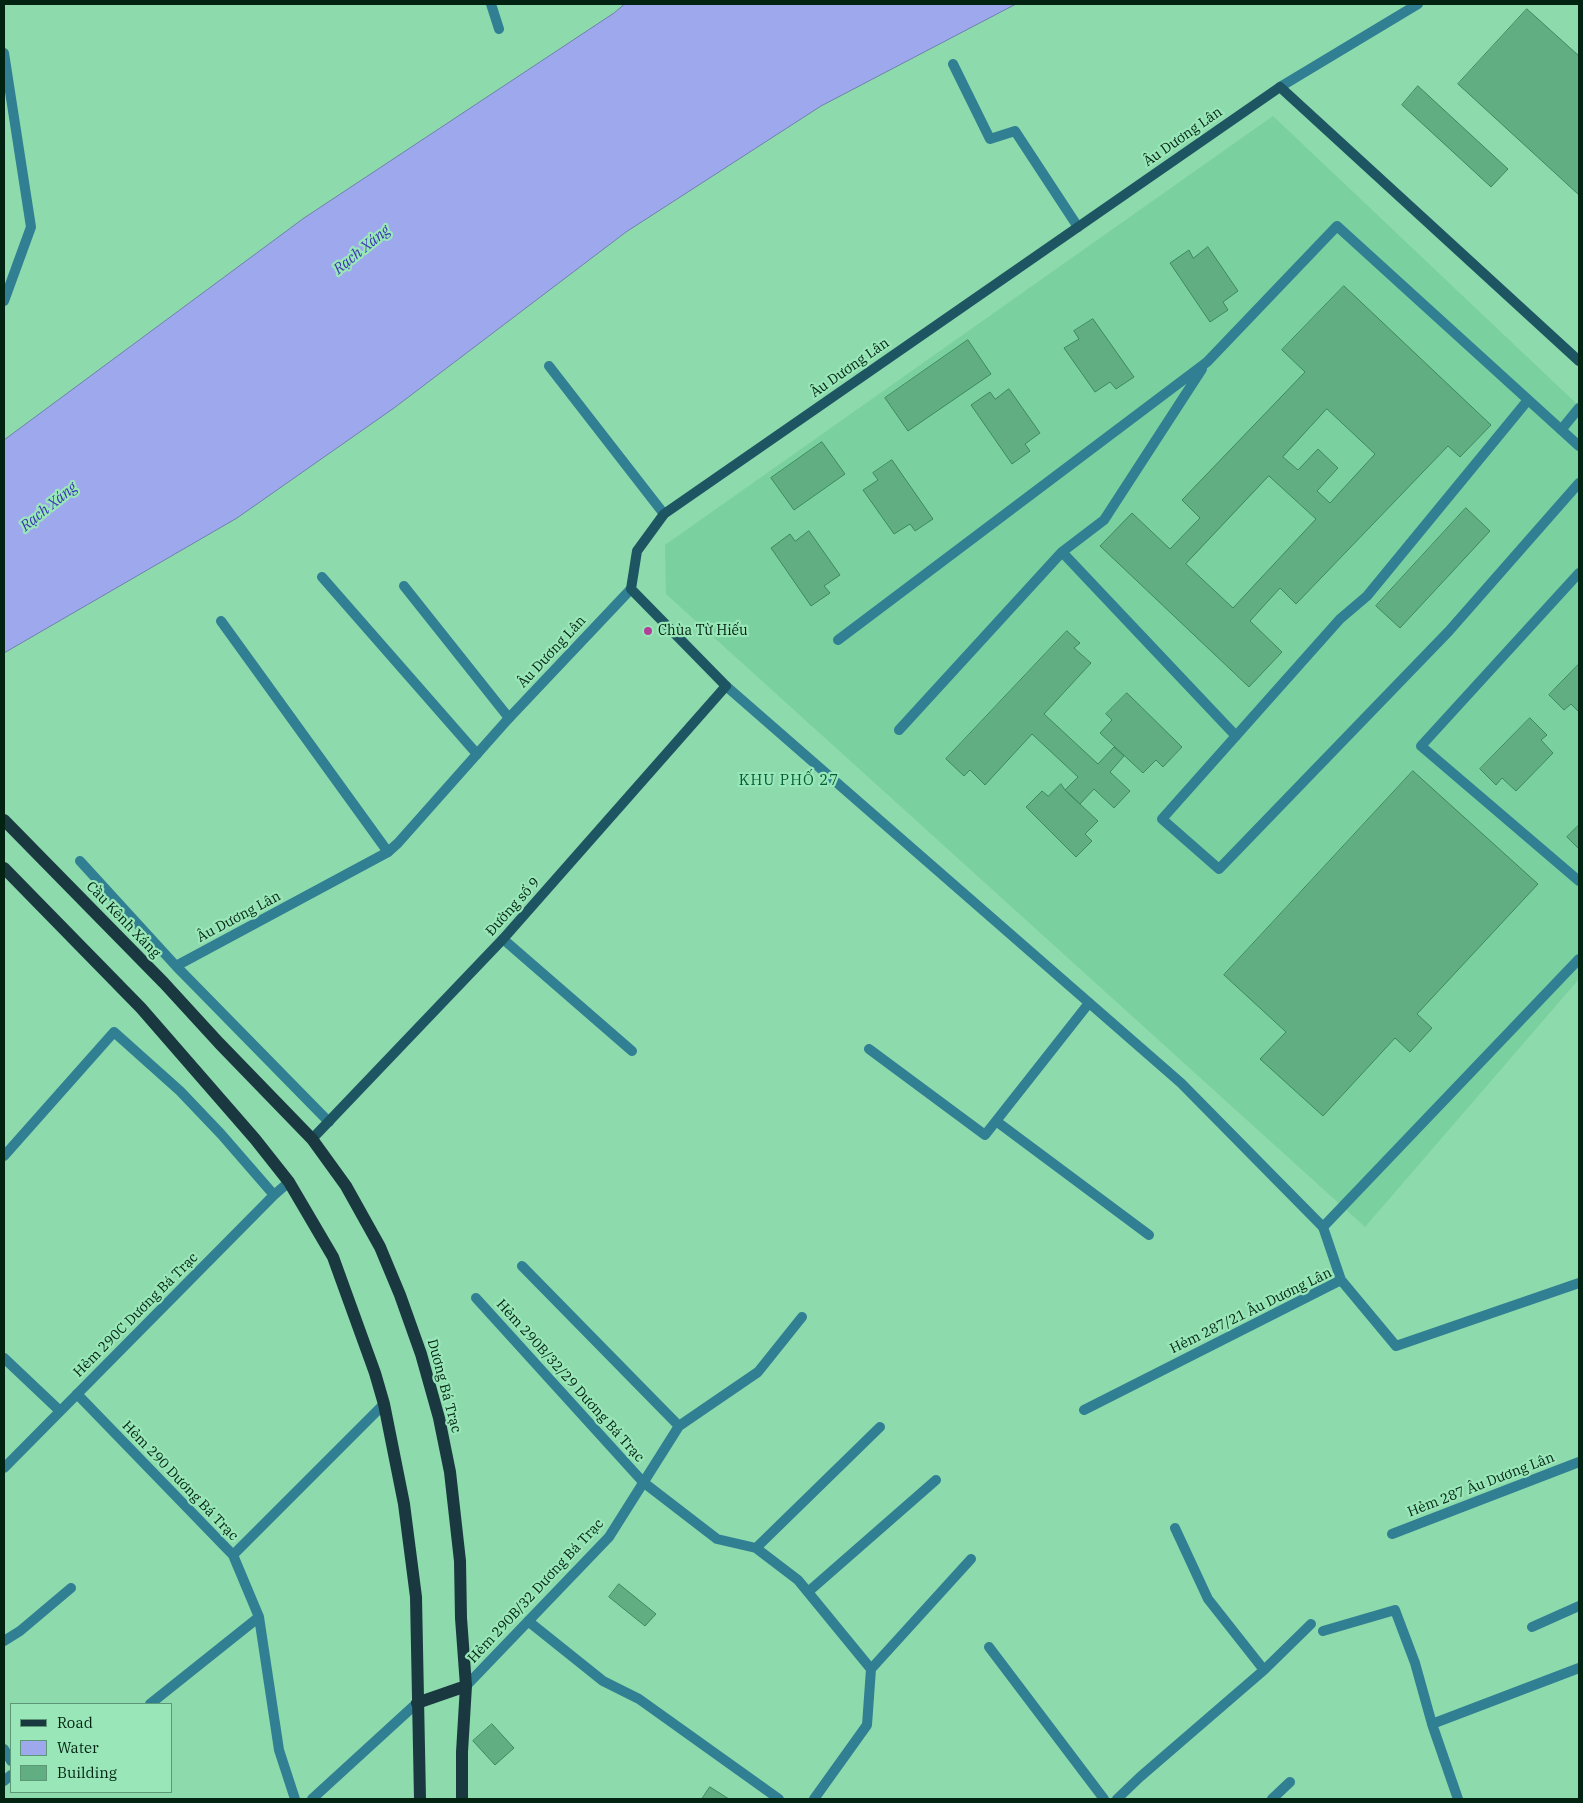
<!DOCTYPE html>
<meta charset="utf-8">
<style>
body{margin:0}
#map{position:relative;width:1583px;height:1803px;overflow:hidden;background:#8ddaac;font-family:"IBM Plex Serif",serif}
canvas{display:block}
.frame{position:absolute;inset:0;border:5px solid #022212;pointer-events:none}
.legend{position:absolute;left:10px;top:1703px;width:162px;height:90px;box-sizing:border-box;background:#99e7b8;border:1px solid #5d9876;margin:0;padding:6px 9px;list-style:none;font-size:15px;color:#022212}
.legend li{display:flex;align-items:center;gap:10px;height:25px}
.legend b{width:25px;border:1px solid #5d9876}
</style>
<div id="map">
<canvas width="1583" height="1803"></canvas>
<div class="frame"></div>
<ul class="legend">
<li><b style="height:6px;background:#1a3840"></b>Road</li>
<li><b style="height:14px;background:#9ea8ed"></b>Water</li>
<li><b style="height:14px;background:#62ae83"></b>Building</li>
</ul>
</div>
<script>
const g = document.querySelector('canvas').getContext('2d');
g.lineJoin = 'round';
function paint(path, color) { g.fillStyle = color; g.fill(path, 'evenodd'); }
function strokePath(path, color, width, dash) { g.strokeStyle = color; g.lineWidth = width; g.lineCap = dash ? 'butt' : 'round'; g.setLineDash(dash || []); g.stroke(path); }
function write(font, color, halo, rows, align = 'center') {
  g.font = font + ' "IBM Plex Serif",serif'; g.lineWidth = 4.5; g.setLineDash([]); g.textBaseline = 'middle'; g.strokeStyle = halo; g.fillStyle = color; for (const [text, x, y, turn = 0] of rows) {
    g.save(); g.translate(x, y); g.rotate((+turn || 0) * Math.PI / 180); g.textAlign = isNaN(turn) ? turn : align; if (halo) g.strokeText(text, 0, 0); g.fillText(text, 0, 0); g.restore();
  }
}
paint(new Path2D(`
 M1273,116l306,290v573l-214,248 -699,-633 -1,-49z`), '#7ad09e');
const water = new Path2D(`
 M625,4h391l-195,102 -195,126 -232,176 -157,110 -233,135v-213l300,-222 310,-205z`);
paint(water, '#9ea8ed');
strokePath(water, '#6f80ab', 1);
const building = new Path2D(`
 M1527,9l52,47v139l-121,-111z
 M1418,86l90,83 -17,18 -89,-82z
 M1208,247l30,44 -15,11 5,8 -18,12 -40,-59 19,-13 4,8z
 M1344,286l147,139 -31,32 -12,-11 -152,158 -16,-16 -30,33 32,31 -33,35 -149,-141 32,-33 38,36 30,-31 -18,-18 123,-128 -23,-22zM1327,409l48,45 -45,49 -13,-12 21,-23 -20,-19 -20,21 -15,-13zM1269,476l47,43 -83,89 -47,-44z
 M1093,319l41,58 -18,12 -6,-7 -15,10 -31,-44 15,-9 -5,-8z
 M968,340l23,34 -83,57 -23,-33z
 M1009,389l31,44 -15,11 5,7 -18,13 -41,-59 19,-13 5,7z
 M822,442l23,32 -51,36 -23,-32z
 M892,460l41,59 -18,12 -5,-7 -16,10 -31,-44 15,-10 -5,-7z
 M1466,508l24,23 -90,97 -24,-22z
 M809,531l31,44 -16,11 6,7 -19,13 -40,-58 19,-14 5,7z
 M1067,631l13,12 -6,5 17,15 -47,51 54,50 16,-17 10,9 -14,16 20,19 -16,17 -20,-19 -14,15 -15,-14 13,-13 -46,-43 -47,51 -15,-15 -6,6 -18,-17z
 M1579,664v48l-8,-8 -7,6 -15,-15z
 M1127,693l55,54 -19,20 -7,-7 -13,13 -43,-40 12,-13 -6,-6z
 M1530,718l17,17 -6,5 12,13 -37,38 -14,-13 -6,7 -16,-16z
 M1413,771l125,113 -121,130 15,14 -22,24 -15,-14 -72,78 -63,-57 26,-27 -62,-57z
 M1061,784l4,6 33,31 -13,13 7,7 -16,16 -50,-50 16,-16 6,5z
 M1579,825v24l-12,-12z
 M619,1584l37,30 -11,12 -36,-29z
 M492,1724l22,24 -19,17 -22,-24z
 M710,1787l19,12h-27z`);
paint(building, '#62ae83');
strokePath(building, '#3c895f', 1);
strokePath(new Path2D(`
 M491,4l8,25
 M4,53l27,174 -27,74
 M953,64l37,75 25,-8 63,96
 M549,366l115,148
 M1528,400l-161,196 -27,23 -178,200 57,50 230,-238 130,-148
 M1561,430l18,-22
 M1062,552l174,184
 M1579,573l-158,173 158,135
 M322,577l155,177
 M404,586l105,132
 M221,621l167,231
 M838,640l369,-278 130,-136 242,220
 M899,730l163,-178 42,-32 98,-151
 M503,939l129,112
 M869,1049l116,86 104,-132
 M996,1121l153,114
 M522,1266l157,160
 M1341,1280l-18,-53 256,-268
 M476,1298l167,184 74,57 39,9 42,32 73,89 -4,56 -53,74
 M77,1394l156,161 26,62 20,133 16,49
 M1084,1410l257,-130 55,66 183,-63
 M756,1548l124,-121
 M233,1555l151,-151
 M808,1592l128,-112
 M528,1621l75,60 36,18 140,100
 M1532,1627l47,-21
 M1323,1631l72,-21 20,53 17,61 147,-56
 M4,1641l16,-10 51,-43
 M989,1647l115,152
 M871,1669l100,-110
 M1264,1670l47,-46
 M466,1686l143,-149 70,-111 79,-54 44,-55
 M150,1704l109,-87
 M1432,1724l26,75
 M4,1749l7,12
 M4,1781l7,-6
 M1117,1799l23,-22 124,-107 -56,-71 -33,-71
 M1272,1799l18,-17`), '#307f93', 10);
strokePath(new Path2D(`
 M1280,87l138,-83
 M726,686l455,397 142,144
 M80,861l96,105 153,156
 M176,966l212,-114 10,-9 111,-125 122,-129
 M4,1156l110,-124 66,59 41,43 53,61
 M4,1358l56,53
 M4,1468l270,-273 15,-13
 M1392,1534l187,-72
 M312,1799l105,-96`), '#307f93', 10);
strokePath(new Path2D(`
 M312,1139l191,-200 223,-253 -95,-97 6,-38 27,-37 616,-427 299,274`), '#1e5563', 10);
strokePath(new Path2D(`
 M4,820l160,163 55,60 93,96 34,47 34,61 20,48 21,59 18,64 11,54 10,89 1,57 5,68 -4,66v47
 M4,868l137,140 114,131 34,43 44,75 42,116 9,31 20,100 12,93 4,202
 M417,1703l49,-17`), '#1a3840', 12);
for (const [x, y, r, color] of [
 [648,631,5,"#b2409a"]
]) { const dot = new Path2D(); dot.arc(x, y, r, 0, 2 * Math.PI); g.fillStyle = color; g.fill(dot); strokePath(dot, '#99e7b8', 2); }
write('14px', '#022212', '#99e7b8', [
 ["Âu Dương Lân",1183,137,-35],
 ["Âu Dương Lân",850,368,-35],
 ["Âu Dương Lân",552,652,-47],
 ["Đường số 9",513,907,-48],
 ["Âu Dương Lân",239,917,-28],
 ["Cầu Kênh Xáng",123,920,46],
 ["Hẻm 287/21 Âu Dương Lân",1251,1311,-26],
 ["Hẻm 290C Dương Bá Trạc",136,1315,-45],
 ["Hẻm 290B/32/29 Dương Bá Trạc",570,1381,48],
 ["Dương Bá Trạc",444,1386,75],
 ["Hẻm 290 Dương Bá Trạc",180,1481,46],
 ["Hẻm 287 Âu Dương Lân",1481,1485,-21],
 ["Hẻm 290B/32 Dương Bá Trạc",536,1591,-47]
]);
write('14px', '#022212', '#99e7b8', [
 ["Chùa Từ Hiếu",658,631]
], 'left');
write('italic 15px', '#3d34b6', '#99e7b8', [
 ["Rạch Xáng",362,250,-39],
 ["Rạch Xáng",49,507,-39]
]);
g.letterSpacing = '1px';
write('15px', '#015e37', '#99e7b8', [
 ["KHU PHỐ 27",789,781]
]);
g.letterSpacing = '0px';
</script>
